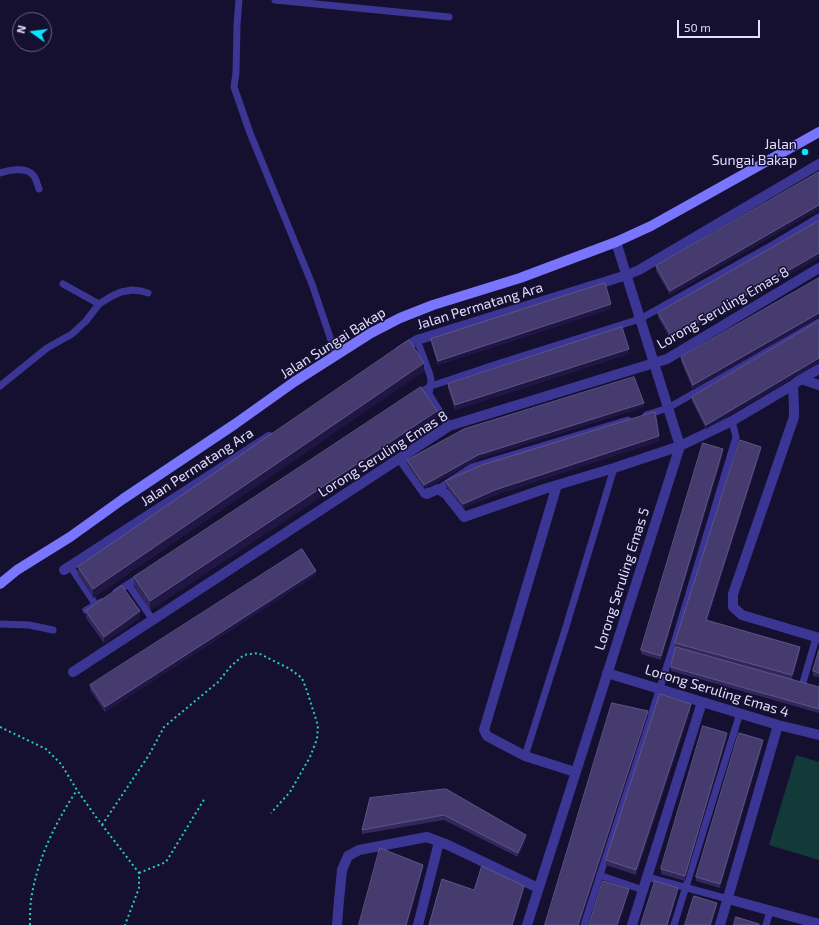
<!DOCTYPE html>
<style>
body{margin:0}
#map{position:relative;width:819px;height:925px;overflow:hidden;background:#151030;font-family:"Exo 2",sans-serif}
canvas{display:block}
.north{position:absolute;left:12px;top:12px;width:40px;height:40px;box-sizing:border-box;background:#151030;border:1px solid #676283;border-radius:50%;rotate:284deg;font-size:11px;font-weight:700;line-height:16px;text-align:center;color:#e2deff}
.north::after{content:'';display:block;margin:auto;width:14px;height:18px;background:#0ae4ff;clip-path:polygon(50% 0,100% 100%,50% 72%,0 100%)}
.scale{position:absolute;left:677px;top:20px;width:83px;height:18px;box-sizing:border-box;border:2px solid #e2deff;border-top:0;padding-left:5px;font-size:12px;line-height:14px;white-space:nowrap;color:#e2deff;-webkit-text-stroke:3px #151030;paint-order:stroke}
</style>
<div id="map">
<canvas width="819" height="925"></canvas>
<div class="north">N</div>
<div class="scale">50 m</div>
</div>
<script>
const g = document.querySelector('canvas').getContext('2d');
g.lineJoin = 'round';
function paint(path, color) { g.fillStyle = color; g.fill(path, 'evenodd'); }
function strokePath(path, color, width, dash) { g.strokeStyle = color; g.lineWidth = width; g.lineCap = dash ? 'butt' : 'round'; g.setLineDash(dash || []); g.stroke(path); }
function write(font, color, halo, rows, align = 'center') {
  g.font = font + ' "Exo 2",sans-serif'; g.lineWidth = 3; g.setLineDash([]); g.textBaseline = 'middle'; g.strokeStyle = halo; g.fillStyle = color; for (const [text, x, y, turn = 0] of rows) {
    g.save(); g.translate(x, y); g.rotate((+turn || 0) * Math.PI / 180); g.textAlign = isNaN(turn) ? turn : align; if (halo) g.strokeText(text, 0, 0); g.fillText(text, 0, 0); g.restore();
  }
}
paint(new Path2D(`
 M796,755l23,7v98l-50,-15z`), '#123a39');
strokePath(new Path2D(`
 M0,727l46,22 15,15 16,26 19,27 43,56v15l-14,37
 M102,825l47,-70 15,-28 54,-45 13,-16 13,-11 14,-2 32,16 12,9 5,13 11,35 -1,13 -7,18 -20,35 -19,21
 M139,873l27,-11 39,-64
 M30,925c0,-8 0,-17 1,-25 6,-40 24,-77 46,-110`), '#25ccc4', 2, [2, 3]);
strokePath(new Path2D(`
 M239,0l-2,24 -1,49 -2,14 16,46 62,151 24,71
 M275,0l174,17
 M0,173c8,-3 25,-6 32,1 4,3 5,10 7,15
 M63,284l36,20
 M417,340l13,35 1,6 -2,13 20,32
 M0,386l47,-38 25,-14 14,-13 13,-17 13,-8 9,-4 11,-2 9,1 7,2
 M415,396l16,-10 69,-23 140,-44 134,-75 45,-27
 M646,415l22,-7 151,-86
 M438,489l34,-22 156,-47
 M70,566l26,39
 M128,584l25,36
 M116,592l25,-16
 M86,610l15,-8
 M0,624l29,1 24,5
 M684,654l-12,-4 64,-213 -4,-16
 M802,686l14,-48
 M525,756l40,-126 49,-162
 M599,875l44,15
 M647,877l81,22
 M584,925l88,-275
 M674,925l66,-212
 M766,925l4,-14`), '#3b3693', 7);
strokePath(new Path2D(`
 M400,351l17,-11 210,-65 12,-5 180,-106
 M801,379l18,6
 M793,385l1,22v10l-61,177v13l9,8 77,23
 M400,458l25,35 2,1 11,-5 8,5 18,23 80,-28 70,-21 66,-22 52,-25 61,-36 8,-6 18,-10
 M557,485l-73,245 3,6 38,20 50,16
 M64,570l205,-133
 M73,672l376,-246 218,-67 152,-91
 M607,673l171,52 41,10
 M728,899l91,25
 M337,925l2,-25 3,-30 6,-14 11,-6 68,-13 21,8 90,43
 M418,925l21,-83
 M527,925l153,-479 -64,-204
 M632,925l70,-223
 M720,925l58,-200`), '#3b3693', 10);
strokePath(new Path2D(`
 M0,584l17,-14 53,-33 53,-38 112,-75 59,-42 77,-49 29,-15 33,-13 87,-27 96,-36 35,-16 168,-94`), '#7a75ff', 10);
paint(new Path2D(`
 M819,172v37l-149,86 -14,-24v-5z
 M819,221l-147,121 -14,-25v-4z
 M819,278v39l-126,73 -12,-29v-4z
 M611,309l-173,56 -7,-22v-4z
 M819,321l-113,108 -14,-28v-4z
 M629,354l-174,56 -7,-22v-4z
 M424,371l-331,227 -15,-23v-8z
 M644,407l-166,52 -54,30 -17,-25v-4z
 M437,420l-287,190 -16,-24v-9z
 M659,441l-164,54 -32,13 -18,-23v-4z
 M761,451l-54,170 93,31 -8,28 27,7v26l-148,-42v-4l5,-19 -1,-1v-4z
 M723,454l-62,206 -20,-6v-4z
 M316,575l-211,137 -15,-22v-5z
 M86,611l54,7 -36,25 -18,-25z
 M819,650v27l-6,-1v-5z
 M691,709l-55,166 -30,-10v-5z
 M727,737l-42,144 -24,-7v-5z
 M763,744l-43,144 -24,-7v-4z
 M446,789l80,50 -8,18 -74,-37 -82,14v-4z`), '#33285e');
paint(new Path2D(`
 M819,205v4l-149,86v-4z
 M819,253v5l-147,84v-5z
 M611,304v5l-173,56v-4z
 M819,313v4l-126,73v-5z
 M629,349v5l-174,56v-5z
 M819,358v5l-113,66v-4z
 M424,363v8l-331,227v-9z
 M644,403v4l-166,52 -54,30v-4l54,-30z
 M437,411v9l-287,190v-9z
 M659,436v5l-164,54 -32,13v-4l32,-14z
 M761,447v4l-55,174v-5z
 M723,449v5l-62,206v-4z
 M316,571v4l-211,137v-5z
 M140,611v7l-36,25v-6z
 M800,647v5l-8,28v-5z
 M691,704v5l-55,166v-5z
 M648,711v5l-68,209h-2z
 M727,733v4l-42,144v-5z
 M763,740v4l-43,144v-4z
 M526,835v4l-8,18v-4z
 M423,865v4l-15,56h-2z
 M524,886v5l-11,34h-1z
 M678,888v5l-10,32h-1z
 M629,889v4l-10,32h-2z
 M717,903v5l-5,17h-2z`), '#1f1644');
const building = new Path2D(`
 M819,172v33l-149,86 -14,-25z
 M819,221v32l-147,84 -14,-24z
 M819,278v35l-126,72 -12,-28z
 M605,283l6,21 -173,57 -7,-22z
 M819,321v37l-113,67 -14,-28z
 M622,327l7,22 -174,56 -7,-21z
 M409,340l15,23 -331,226 -15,-22z
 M634,377l10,26 -166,52 -54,30 -17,-25 57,-31z
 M421,387l16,24 -287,190 -16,-24z
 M655,412l4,24 -164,54 -32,14 -18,-23 37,-16z
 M740,440l21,7 -55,173 94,27 -8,28 -117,-32z
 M703,443l20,6 -62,207 -20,-6z
 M302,549l14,22 -211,136 -15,-22z
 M122,586l18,25 -36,26 -18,-26z
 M676,647l143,40v22l-148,-42z
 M819,650v23l-6,-2z
 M660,694l31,10 -55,166 -30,-10z
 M612,703l36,8 -70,214h-33z
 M703,726l24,7 -42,143 -24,-7z
 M739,733l24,7 -43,144 -24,-7z
 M446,789l80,46 -8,18 -74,-38 -82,15 8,-32z
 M380,848l43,17 -17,60h-47z
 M482,866l42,20 -12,39h-83l13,-46 32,11z
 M603,881l26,8 -12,36h-28z
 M655,881l23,7 -11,37h-26z
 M694,896l23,7 -7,22h-25z
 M736,917l23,7v1h-25z`);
paint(building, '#463b6f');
strokePath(building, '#5e5586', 1);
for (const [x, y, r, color] of [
 [805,152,4,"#0ae4ff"]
]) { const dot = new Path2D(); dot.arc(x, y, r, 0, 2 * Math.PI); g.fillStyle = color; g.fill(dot); strokePath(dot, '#151030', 1.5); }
write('14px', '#e2deff', '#151030', [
 ["Jalan",797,144],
 ["Sungai Bakap",797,160]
], 'right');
write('14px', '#e2deff', '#151030', [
 ["Jalan Permatang Ara",480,306,-17],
 ["Lorong Seruling Emas 8",723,308,-30],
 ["Jalan Sungai Bakap",333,343,-32],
 ["Lorong Seruling Emas 8",383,454,-32],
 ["Jalan Permatang Ara",197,467,-33],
 ["Lorong Seruling Emas 5",622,579,-72],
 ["Lorong Seruling Emas 4",717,691,17]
]);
</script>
